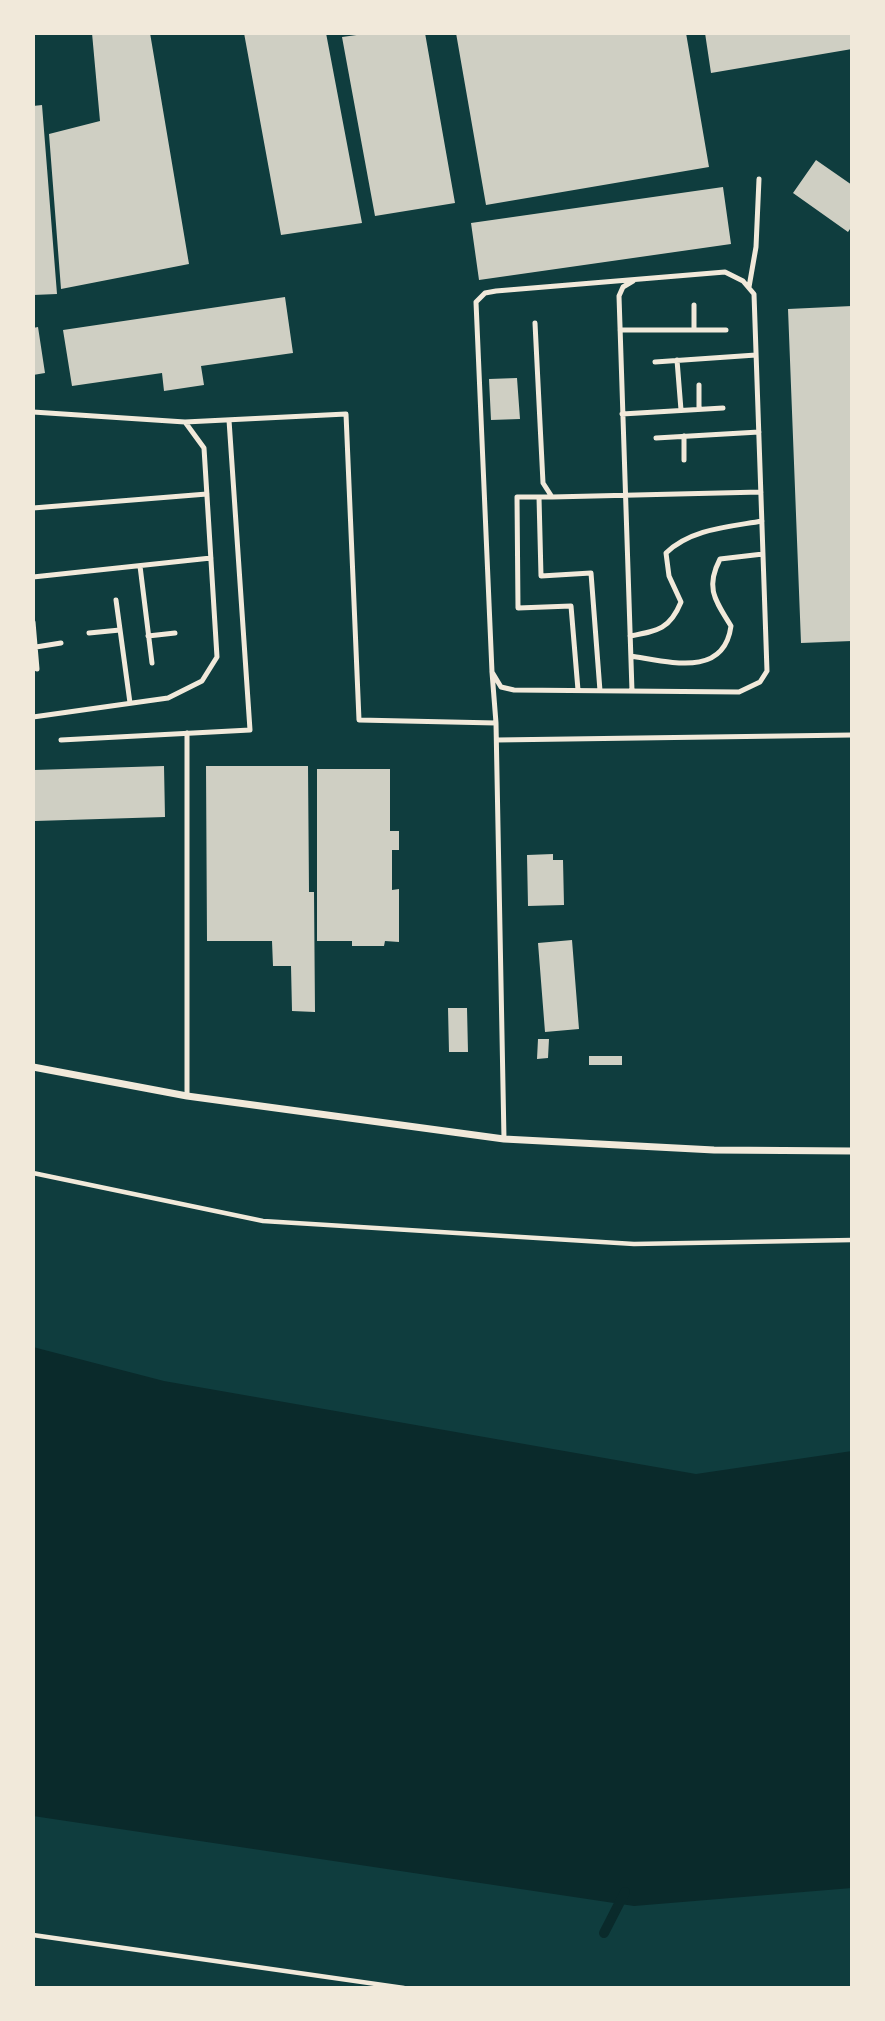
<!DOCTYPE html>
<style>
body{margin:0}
#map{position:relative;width:885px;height:2021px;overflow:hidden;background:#0f3d3e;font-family:Signika,sans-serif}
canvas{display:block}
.frame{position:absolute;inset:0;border:35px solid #f1e9da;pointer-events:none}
</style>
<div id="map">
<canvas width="885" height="2021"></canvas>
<div class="frame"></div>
</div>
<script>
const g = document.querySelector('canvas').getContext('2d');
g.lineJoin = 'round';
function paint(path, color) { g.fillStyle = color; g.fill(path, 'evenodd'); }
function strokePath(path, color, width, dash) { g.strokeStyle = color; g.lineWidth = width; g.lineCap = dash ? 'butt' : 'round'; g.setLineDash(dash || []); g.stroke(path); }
paint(new Path2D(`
 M33,1347l131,34 532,93 156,-23v437l-218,18 -601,-90z`), '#0a2a2b');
strokePath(new Path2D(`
 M604,1933l21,-41`), '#0a2a2b', 10);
paint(new Path2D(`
 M92,33h58l39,231 -128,25 -12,-155 51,-13z
 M244,33h82l36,190 -81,12z
 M371,33h54l30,170 -80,13 -33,-179z
 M456,33h230l23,134 -223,38z
 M705,33h147v16l-141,24z
 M42,105l15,189 -24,1v-189z
 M816,160l36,25v41l-4,6 -55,-39z
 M723,187l8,57 -252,36 -8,-57z
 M285,297l8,56 -92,13 3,19 -40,6 -2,-18 -90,13 -9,-56z
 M852,306v335l-51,2 -13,-334z
 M38,327l7,46 -12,2v-47z
 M517,378l3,41 -29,1 -2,-41z
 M164,766l1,51 -130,4 -1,-51z
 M206,766h102l1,126h5l1,120 -23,-1 -1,-45h-18l-1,-25h-65z
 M317,769h73v62h9v19h-7v40l7,-1v53l-14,-1 -1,5h-32v-5h-35z
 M553,854v6h10l1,45 -36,1 -1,-51z
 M572,940l7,89 -34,3 -7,-89z
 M448,1008h19l1,44h-19z
 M538,1039h11l-1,19 -11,1z
 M589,1056h33v9h-33z`), '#cfcfc3');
strokePath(new Path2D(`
 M33,1173l230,48 371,23 218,-4
 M33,1935l371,53`), '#f1e9da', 4.5);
strokePath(new Path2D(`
 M749,287l7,-40 3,-68
 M535,323l8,160 9,14 209,-5
 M620,330h106
 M694,330v-25
 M677,360l4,50
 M655,362l101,-7
 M699,385v24
 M33,412l152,10 19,26 13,209 -15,24 -34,17 -135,19
 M622,414l101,-6
 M185,422l161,-8 13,306 137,3
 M656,438l103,-6
 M684,460v-24
 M539,497h-22l1,111 53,-2 7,84
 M552,497h-13l2,79 50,-3 9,118
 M33,508l174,-14
 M140,566l12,97
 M33,577l178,-19
 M116,600l14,103
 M33,622l4,47
 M89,633l31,-3
 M148,636l27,-3
 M630,636c28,-5 40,-7 51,-34l-12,-26 -3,-23c25,-24 62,-26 96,-32
 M36,647l25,-4
 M631,656c39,6 93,22 100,-30 -16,-26 -26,-38 -11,-67l43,-5
 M492,672l9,15 13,3 225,2 21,-10 7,-11 -13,-377 -11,-13 -18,-9 -229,19 -11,2 -9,9 16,370 4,51 8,416
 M632,691l-13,-395 4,-9 10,-6
 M187,733v363
 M61,740l189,-10 -21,-310
 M497,740l355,-5`), '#f1e9da', 5);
strokePath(new Path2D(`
 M33,1067l154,29 317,43 210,11 138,1`), '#f1e9da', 7);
</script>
